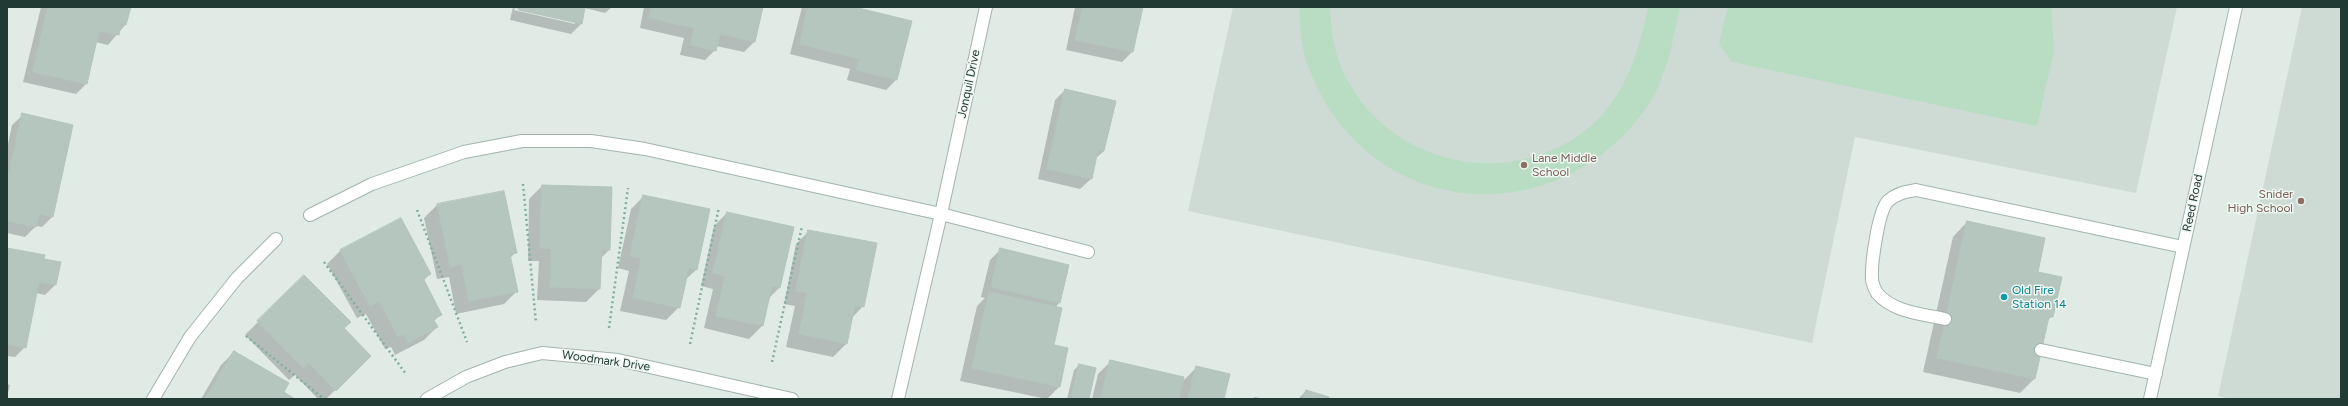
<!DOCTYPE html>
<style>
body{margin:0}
#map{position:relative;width:2348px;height:406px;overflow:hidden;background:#e0ebe6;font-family:Figtree,sans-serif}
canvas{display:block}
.frame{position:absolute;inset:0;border:8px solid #213b34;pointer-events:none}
</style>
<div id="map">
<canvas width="2348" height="406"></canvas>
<div class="frame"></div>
</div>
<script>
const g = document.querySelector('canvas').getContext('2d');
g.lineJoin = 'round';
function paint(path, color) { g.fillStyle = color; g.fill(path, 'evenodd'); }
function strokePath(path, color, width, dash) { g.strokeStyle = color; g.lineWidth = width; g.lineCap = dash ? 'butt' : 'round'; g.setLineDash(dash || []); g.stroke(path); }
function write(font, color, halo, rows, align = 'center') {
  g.font = font + ' Figtree,sans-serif'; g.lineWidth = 3; g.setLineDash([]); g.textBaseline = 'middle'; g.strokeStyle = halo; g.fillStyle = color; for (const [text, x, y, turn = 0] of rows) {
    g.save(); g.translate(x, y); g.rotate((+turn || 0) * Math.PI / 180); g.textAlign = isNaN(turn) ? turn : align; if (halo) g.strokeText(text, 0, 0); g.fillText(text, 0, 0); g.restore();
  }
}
paint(new Path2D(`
 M1233,7h944l-41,186 -281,-56 -43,206 -624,-132z
 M2302,7h39v392h-111l-12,-3z`), '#cedbd5');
paint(new Path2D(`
 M1299,7h31c1,17 2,34 8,51 26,77 109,119 187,101 30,-7 62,-24 81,-49 25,-31 34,-65 42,-103h32c-7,33 -13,71 -33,100 -92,131 -283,112 -339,-41 -7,-19 -8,-39 -9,-59z
 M1728,7h323l3,44 -17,75 -305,-64 -13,-18z`), '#b8ddc2');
paint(new Path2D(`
 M41,7h84l1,17 -18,21 -13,-3 -9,42 -10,10 -53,-12z
 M513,7h99l-7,6 -21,-5 -3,16 -10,10 -61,-14zM515,8l60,13v3l-61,-14z
 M644,7h118l-8,35 -10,10 -28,-6 -1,4 -10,10 -25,-5 4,-17 -44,-10z
 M802,7h47l47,73 -10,10 -39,-10 3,-11 -60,-15z
 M1075,7h67l-10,45 -10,10 -56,-12z
 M1065,90l39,61 -9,8 -4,20 -11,10 -42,-10 17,-79z
 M23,115l49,11 -20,91 -10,10 -6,-1 -11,11 -18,-4v-84l5,-24z
 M542,186l67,64 -9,9 -1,30 -13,13 -49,-2 2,-39h-11l1,-62z
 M644,196l52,74 -11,10 -6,27 -13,13 -46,-9 9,-40 -11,-3 13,-59z
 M437,205l79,47 -6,6 7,33 -13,13 -48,10 -7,-37 -12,2 -13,-61z
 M727,213l52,75 -10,10 -7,28 -13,13 -45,-11 9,-39 -12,-3 13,-60z
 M401,219l29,55 -7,7 17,34 -7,7 4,5 -13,13 -29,15 -4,-8 -6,2 -19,-35 -9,4 -30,-54 13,-13z
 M1967,222l70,50 15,44 -5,5 -13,58 -14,14 -97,-21 30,-135z
 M809,231l54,75 -11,12 -6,26 -13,13 -47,-10 9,-41 -11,-2 12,-60z
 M7,249l36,11 12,25 -10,10 -9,-2 -11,54 -10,10 -8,-1z
 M1000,250l59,53 -4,5 -2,38 6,41 -12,12 -87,-18 17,-75 8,-8 -4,-1 9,-37z
 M304,276l38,52 28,28 -44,43h-8l-23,-24 -6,5 -44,-45z
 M234,352l48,40 11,7h-92l20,-34z
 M1111,361l71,21 14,-14 27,31h-131l6,-25z
 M1079,365l9,34h-21l7,-29z
 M7,384l3,1 -3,12z
 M1306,391l22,8h-30z
 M1255,397l9,2h-12z`), '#0003');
const building = new Path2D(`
 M48,7h83l-5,18 -5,-2 -2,12 -20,-4 -12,53 -54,-12z
 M520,7h65l-3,17 -63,-14z
 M652,7h111l-8,35 -35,-8 -4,17 -26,-6 4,-17 -45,-10z
 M808,7h46l58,14 -15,59 -41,-10 3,-11 -59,-15z
 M1083,7h60l-10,45 -58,-12z
 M1065,89l51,12 -12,50 -6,-1 -6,29 -45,-10z
 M22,113l51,12 -20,92 -14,-3 -3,13 -29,-6v-49l2,1z
 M542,185l70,2 -2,63h-8l-2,39 -50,-2 1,-38 -11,-1z
 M504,191l13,62 -7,1 8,38 -49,9 -8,-37 -11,3 -13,-63z
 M643,195l67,14 -13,61 -8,-2 -9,40 -47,-10 8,-40 -11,-2z
 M727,212l67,15 -14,61 -8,-2 -9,40 -47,-10 9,-40 -12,-3z
 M401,218l30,56 -8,4 19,37 -9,4 5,8 -30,16 -4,-9 -6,3 -19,-36 -9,5 -30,-56z
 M1967,221l78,17 -7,34 24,5 -9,40h-4l-14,62 -98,-21z
 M808,230l69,13 -13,64 -9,-2 -8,39 -48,-10 8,-41 -11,-2z
 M7,248l38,7 -1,4 17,3 -5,23 -17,-3 -13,66 -19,-4z
 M1000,248l69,17 -9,38 -69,-16z
 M304,275l47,47 -7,6 27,28 -35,35 -27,-28 -6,5 -46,-47z
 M989,292l73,16 -8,37 14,3 -8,39 -88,-19z
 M234,351l55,32 -5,9 11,7h-90z
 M1110,360l74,17 -5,22h-78z
 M1079,364l17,4 -7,31h-18z
 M1196,366l34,8 -6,25h-36z
 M1306,390l23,7v2h-25z`);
paint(building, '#b5c6bf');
strokePath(building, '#b2c5bd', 1);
const service = new Path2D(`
 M310,215l62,-31 92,-32 58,-11h69l54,8 296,65 147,38
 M1945,319c-22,-5 -53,-7 -68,-26 -2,-3 -5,-10 -5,-14 -1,-14 6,-68 16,-78 9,-8 17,-9 28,-11l267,57
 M2041,350l115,24
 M153,399l37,-62 47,-59 39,-39`);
const minor = new Path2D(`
 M427,399l39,-22 39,-15 37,-9 76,7 174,39
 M898,399l43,-185 45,-207`);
const secondary = new Path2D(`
 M2150,399l86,-392`);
strokePath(service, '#a3b3ad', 14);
strokePath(minor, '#a3b3ad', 14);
strokePath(secondary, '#9fb7ae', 14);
strokePath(new Path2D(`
 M523,184l13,139
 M417,210l50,132
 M324,262l82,112
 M609,328l19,-140
 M246,336l78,63
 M690,344l29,-137
 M772,362l30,-136`), '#80afa0', 2.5, [2, 3]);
strokePath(service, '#fff', 12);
strokePath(minor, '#fff', 12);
strokePath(secondary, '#fff', 12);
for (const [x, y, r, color] of [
 [1524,165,4,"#8d6e63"],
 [2301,201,4,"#8d6e63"],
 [2004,297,4,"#0f9aa8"]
]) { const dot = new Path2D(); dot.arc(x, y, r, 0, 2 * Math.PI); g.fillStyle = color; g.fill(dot); strokePath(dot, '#f0f8f4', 1.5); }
write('12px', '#213b34', '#f0f8f4', [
 ["Jonquil Drive",969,84,-78],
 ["Reed Road",2193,203,-78],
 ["Woodmark Drive",606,361,8]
]);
write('12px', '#785e54', '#f0f8f4', [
 ["Lane Middle",1532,158],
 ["School",1532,172],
 ["Snider",2293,194,"right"],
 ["High School",2293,208,"right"]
], 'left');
write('12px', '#0d838f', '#f0f8f4', [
 ["Old Fire",2012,290],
 ["Station 14",2012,304]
], 'left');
</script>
